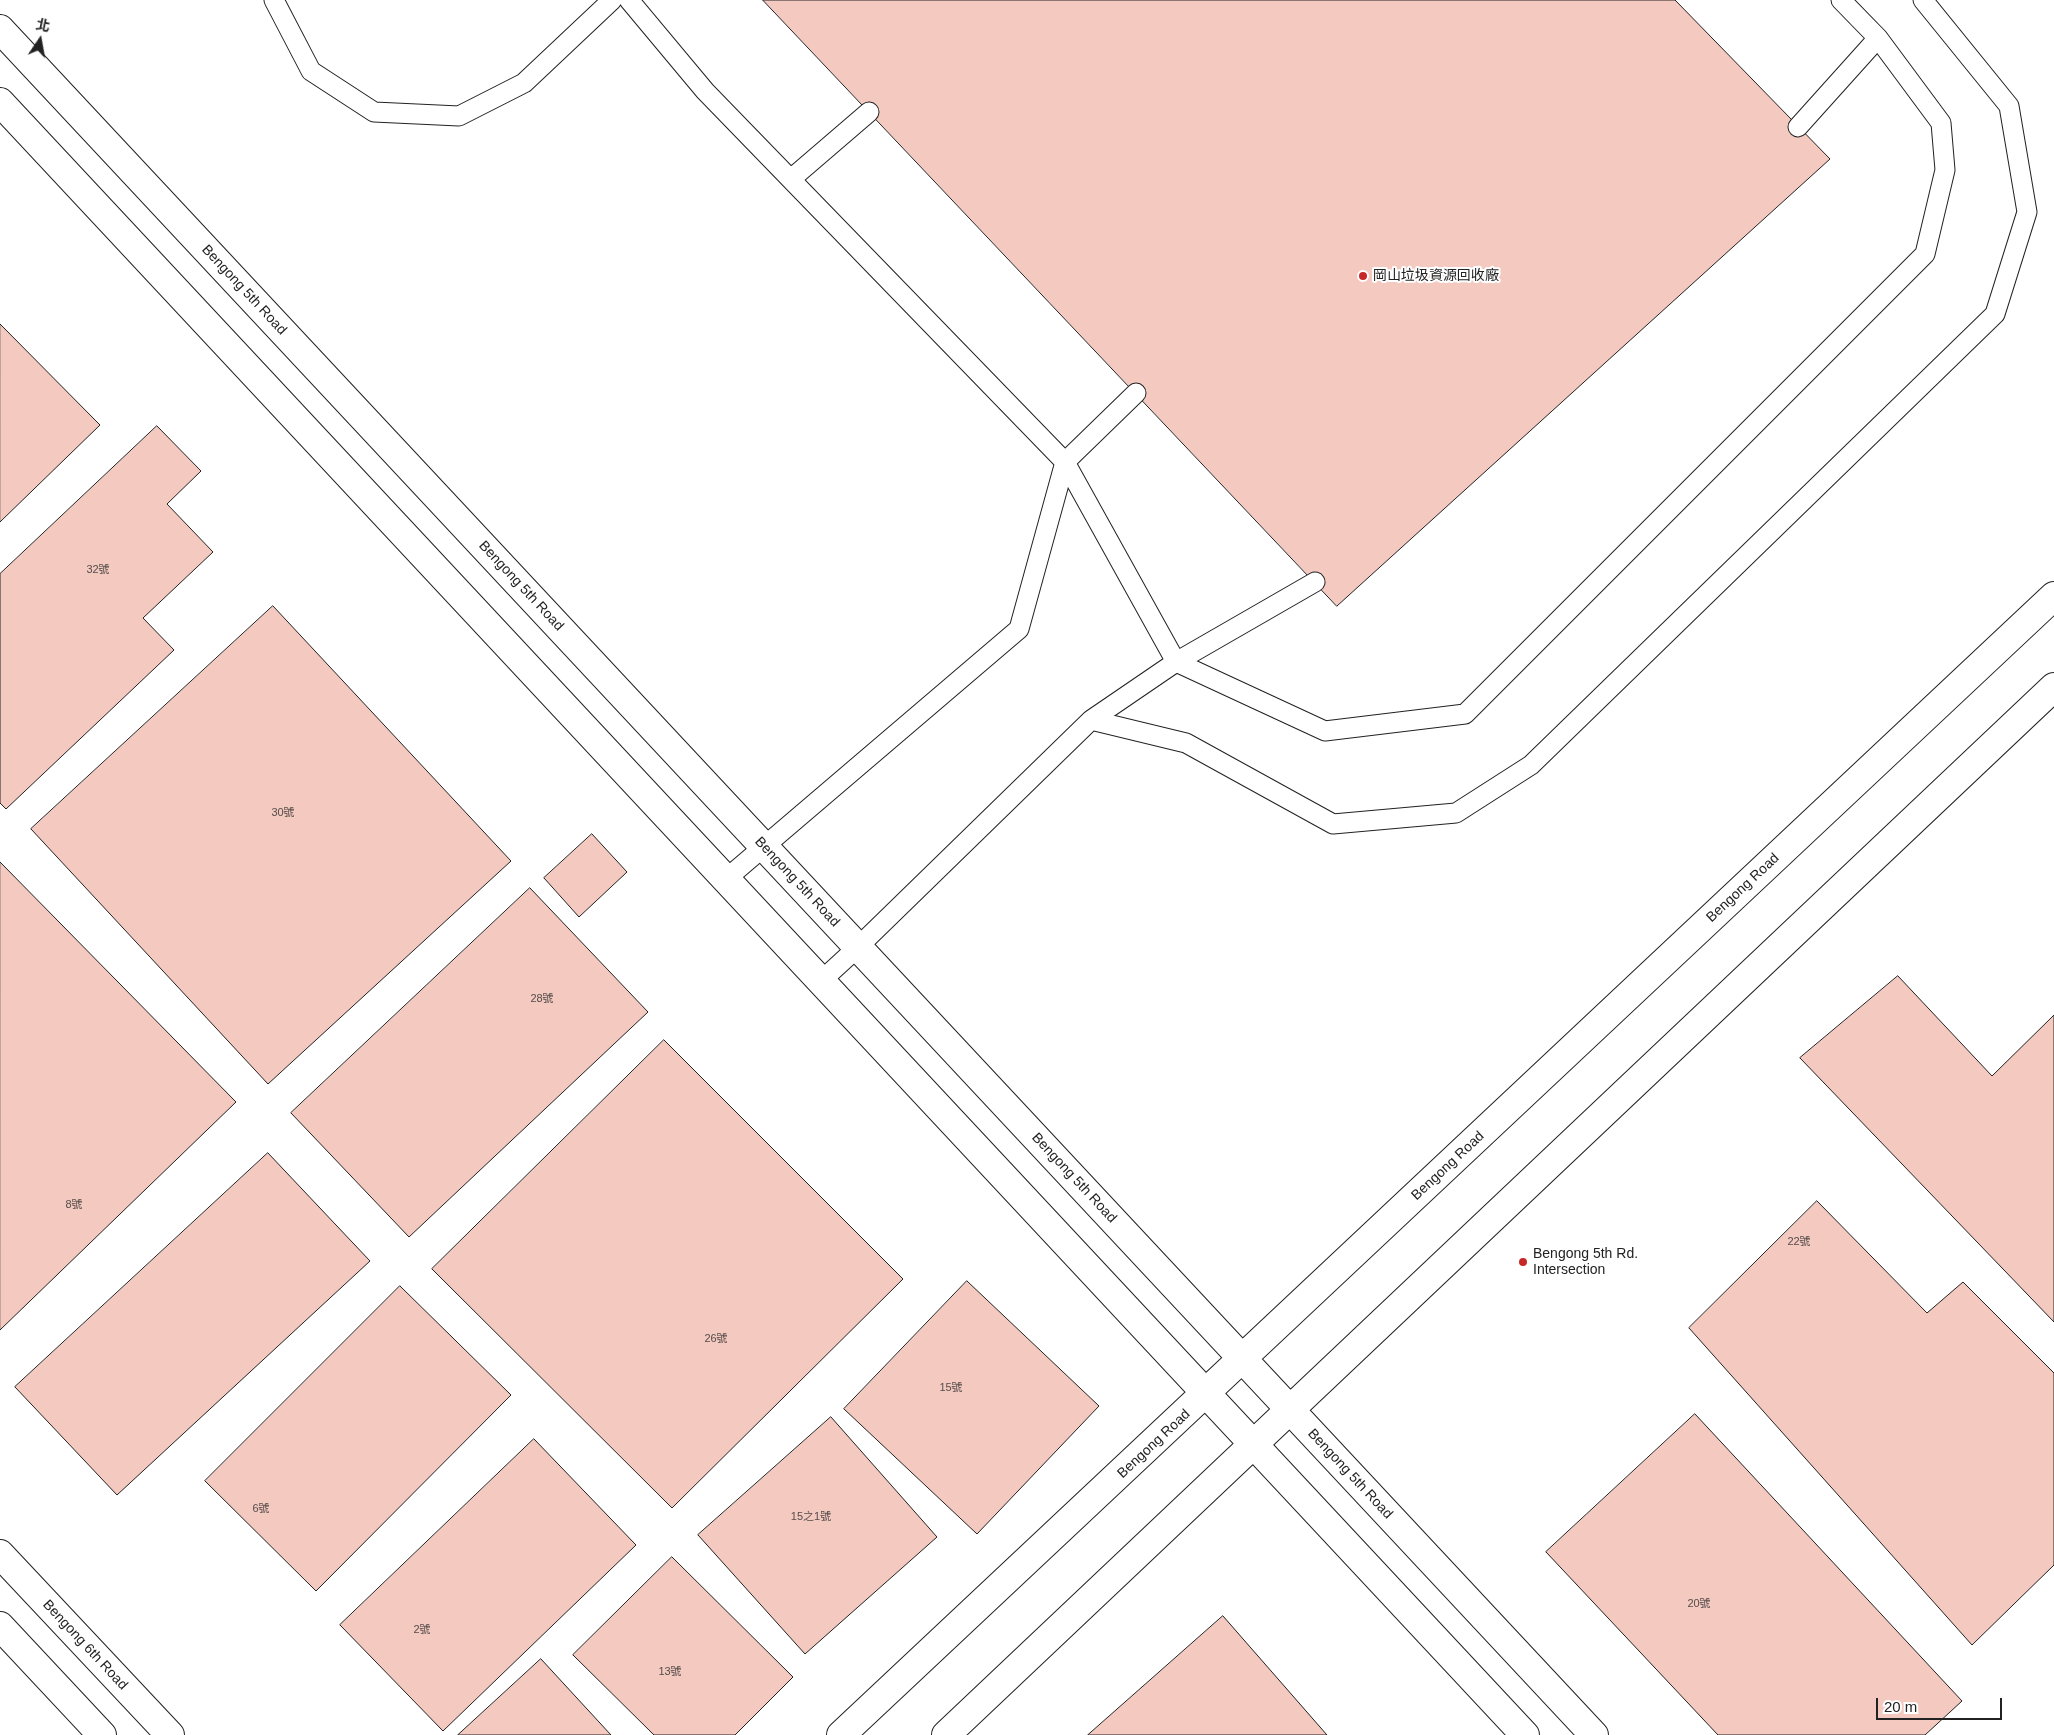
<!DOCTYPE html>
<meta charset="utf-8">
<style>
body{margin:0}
#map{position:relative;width:2054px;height:1735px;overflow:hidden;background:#fff;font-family:Helvetica,"Noto Sans TC",sans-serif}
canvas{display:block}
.north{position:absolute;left:15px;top:15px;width:50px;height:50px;-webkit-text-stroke:4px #fff;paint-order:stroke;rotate:12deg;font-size:14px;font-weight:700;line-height:20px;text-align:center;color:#222}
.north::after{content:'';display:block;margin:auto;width:18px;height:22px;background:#222;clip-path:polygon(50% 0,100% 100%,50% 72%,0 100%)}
.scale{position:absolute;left:1876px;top:1698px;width:126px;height:22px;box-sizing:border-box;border:2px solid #222;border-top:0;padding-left:6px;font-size:15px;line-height:18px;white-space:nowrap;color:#222;-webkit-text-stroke:4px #fff;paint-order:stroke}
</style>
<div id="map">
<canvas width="2054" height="1735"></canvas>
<div class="north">北</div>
<div class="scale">20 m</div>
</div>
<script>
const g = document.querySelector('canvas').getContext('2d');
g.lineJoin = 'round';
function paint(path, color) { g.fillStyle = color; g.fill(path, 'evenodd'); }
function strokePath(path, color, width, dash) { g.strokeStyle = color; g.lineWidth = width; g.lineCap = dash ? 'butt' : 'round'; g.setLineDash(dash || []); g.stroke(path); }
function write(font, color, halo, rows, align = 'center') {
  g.font = font + ' Helvetica,"Noto Sans TC",sans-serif'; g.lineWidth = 4; g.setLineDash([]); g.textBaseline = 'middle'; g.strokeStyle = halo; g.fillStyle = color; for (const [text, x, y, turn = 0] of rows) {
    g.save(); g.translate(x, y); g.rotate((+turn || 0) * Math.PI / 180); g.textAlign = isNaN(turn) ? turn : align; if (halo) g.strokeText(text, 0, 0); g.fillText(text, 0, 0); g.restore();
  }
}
const building = new Path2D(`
 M763,0h912l155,159 -493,447z
 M0,324l100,101 -100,97z
 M157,426l44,45 -34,33 46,48 -70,66 31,32 -168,159 -6,-6v-229z
 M273,606l238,255 -243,223 -237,-255z
 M592,834l35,38 -48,45 -35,-39z
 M0,862l236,240 -236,228z
 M530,888l118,124 -239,225 -118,-124z
 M1898,976l94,100 62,-61v307l-254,-264z
 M664,1040l239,239 -231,229 -240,-239z
 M268,1153l102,108 -253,234 -102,-108z
 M1817,1201l110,112 36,-31 91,91v192l-82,80 -283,-317z
 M967,1281l132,125 -122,128 -133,-125z
 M400,1286l111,109 -195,196 -111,-110z
 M1695,1414l267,287 -37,34h-207l-172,-183z
 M831,1417l106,120 -132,117 -107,-119z
 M534,1439l102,106 -193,186 -103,-106z
 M672,1557l121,120 -58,58h-81l-81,-80z
 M1223,1616l104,119h-239z
 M541,1659l70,76h-153z`);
paint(building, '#f3c9c0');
strokePath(building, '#222', 1);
const lane = new Path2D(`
 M274,0l37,71 63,41 85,4 65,-33 88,-83
 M629,0l76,91 360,371 111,200 149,69 140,-17 460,-460 20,-84 -4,-47 -63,-85 -37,-38
 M1798,127l80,-89
 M791,179l78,-67
 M1091,720l85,-58 139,-80
 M726,879l293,-250 46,-167 71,-69
 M821,981l37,-34 233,-227 95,23 147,81 123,-11 75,-48 464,-451 32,-102 -18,-106 -86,-106`);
const street = new Path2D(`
 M0,29l1594,1706
 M0,102l1525,1633
 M0,1554l170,181
 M0,1626l102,109
 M841,1735l1213,-1139
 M946,1735l1108,-1048`);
strokePath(lane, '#222', 21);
strokePath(street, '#222', 30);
strokePath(lane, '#fff', 19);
strokePath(street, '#fff', 28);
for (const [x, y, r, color] of [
 [1363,276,5,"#c62828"],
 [1523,1262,5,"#c62828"]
]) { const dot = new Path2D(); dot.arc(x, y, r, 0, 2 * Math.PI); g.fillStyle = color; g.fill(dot); strokePath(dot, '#fff', 2); }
write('11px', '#564c4a', null, [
 ["32號",98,570],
 ["30號",283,813],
 ["28號",542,999],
 ["8號",74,1205],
 ["22號",1799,1242],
 ["26號",716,1339],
 ["15號",951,1388],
 ["6號",261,1509],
 ["15之1號",811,1517],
 ["20號",1699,1604],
 ["2號",422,1630],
 ["13號",670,1672]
]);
write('14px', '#222', '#fff', [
 ["岡山垃圾資源回收廠",1373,276],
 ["Bengong 5th Rd.",1533,1254],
 ["Intersection",1533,1270]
], 'left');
write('14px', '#222', '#fff', [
 ["Bengong 5th Road",244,290,47],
 ["Bengong 5th Road",521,586,47],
 ["Bengong 5th Road",797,882,47],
 ["Bengong Road",1743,888,-43],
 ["Bengong Road",1448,1166,-43],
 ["Bengong 5th Road",1074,1178,47],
 ["Bengong Road",1154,1444,-43],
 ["Bengong 5th Road",1350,1474,47],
 ["Bengong 6th Road",85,1645,47]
]);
</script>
